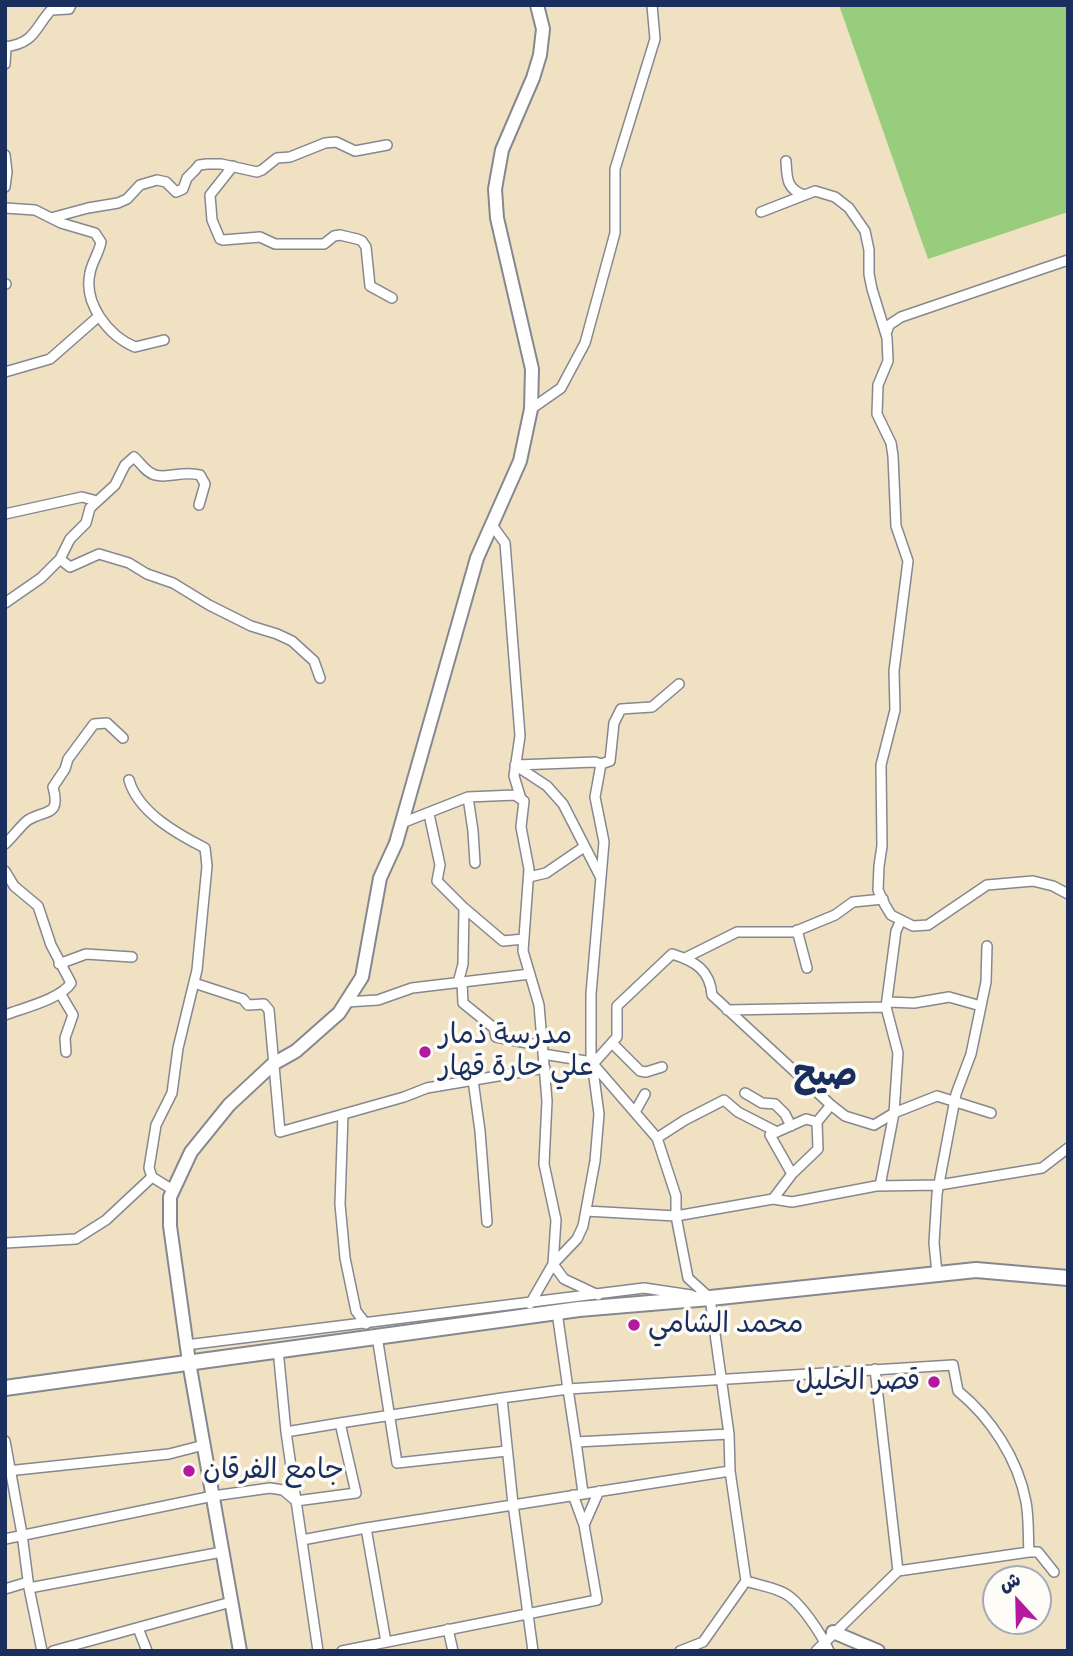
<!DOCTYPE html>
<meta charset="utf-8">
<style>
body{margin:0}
#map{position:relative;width:1073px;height:1656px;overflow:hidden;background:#f1e1c3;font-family:Caveat,"Playpen Sans Arabic",sans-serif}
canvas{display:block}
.frame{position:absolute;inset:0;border:7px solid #1b2f5e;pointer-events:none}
.north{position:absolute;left:982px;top:1565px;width:70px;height:70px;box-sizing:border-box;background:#fdfcf7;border:2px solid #a3aaba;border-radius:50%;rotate:338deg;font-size:19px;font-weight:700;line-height:28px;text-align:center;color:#1b2f5e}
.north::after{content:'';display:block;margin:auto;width:24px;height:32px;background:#b5179e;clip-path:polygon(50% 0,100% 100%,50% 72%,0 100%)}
</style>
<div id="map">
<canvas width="1073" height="1656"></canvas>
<div class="frame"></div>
<div class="north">ش</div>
</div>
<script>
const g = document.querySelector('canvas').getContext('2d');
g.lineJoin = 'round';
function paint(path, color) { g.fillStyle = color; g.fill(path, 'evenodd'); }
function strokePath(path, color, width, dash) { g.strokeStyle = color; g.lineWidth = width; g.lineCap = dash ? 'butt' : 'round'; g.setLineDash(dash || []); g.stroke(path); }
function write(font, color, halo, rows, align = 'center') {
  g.font = font + ' Caveat,"Playpen Sans Arabic",sans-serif'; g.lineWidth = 7; g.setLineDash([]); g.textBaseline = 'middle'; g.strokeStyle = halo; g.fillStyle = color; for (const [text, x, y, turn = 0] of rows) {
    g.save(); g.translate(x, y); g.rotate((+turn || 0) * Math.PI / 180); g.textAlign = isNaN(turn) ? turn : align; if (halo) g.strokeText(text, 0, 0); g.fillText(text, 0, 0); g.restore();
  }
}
paint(new Path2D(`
 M839,5h229v207l-140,47z`), '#99cd7e');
const street = new Path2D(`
 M5,47c30,-4 29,-18 46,-37l18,-1 2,-4
 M5,64l1,-17
 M5,155l2,17 -2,15
 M786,161c1,16 0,28 18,34
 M233,166l-23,29 2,25 8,19 3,1 37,-3 15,7h49l10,-8 6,-1 17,4 5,2 4,6 4,39 22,12
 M5,208l30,2 26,13 34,10 6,9c-2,11 -9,20 -11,31 -7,31 19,63 45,74l29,-7
 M761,212l54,-21 20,6 14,11 16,23 4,19v24l3,15 15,49 1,23 -10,24 -1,29 14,29 2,13 3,70 12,35 -14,110 1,39 -14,55 1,81 -3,20 -1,24 7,15 6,10 22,11 15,-1 59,-40 46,-4 20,5 15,8
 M51,218l37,-10 30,-5 9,-4 13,-14 17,-5 9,2 10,10 7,-3 4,-11 8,-8 4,-5 8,-1h14l36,8 5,-2 15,-12 13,-1 35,-14 11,-1 19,9 32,-6
 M5,284h1
 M886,334l3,-9 12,-8 167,-57
 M5,372l45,-13 49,-43
 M531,409l30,-21 24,-45 30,-110v-64l40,-130 -3,-34
 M5,514l77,-17 15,4
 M492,525l13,18 15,193 -6,40 7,23
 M60,559l10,8 29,-13 30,9 18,11 26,9 36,22 42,21 26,8 15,7 22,20 6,17
 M5,603l36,-25 19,-19 10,-20 16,-16 4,-15 25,-23 10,-20 9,-8c7,6 11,15 21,18 14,4 28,-5 45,0l5,9 -6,21
 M515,765l32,21 16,18 38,74
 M517,765l78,-3 6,2
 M129,780c9,32 48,54 76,68l2,18 -10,104 -19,78 -6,45 -16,32 -7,43 3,9 21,13
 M468,797l47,-2 9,6 -3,26 8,42 -6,82 16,54 8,96 -3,63 12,56 -3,44 -23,40
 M429,814l11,51 -3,16 27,27 -1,56 -5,19
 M402,823l66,-26 5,34 2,32
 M5,844c6,-5 18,-21 23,-24 18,-11 33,-3 25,-33l12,-18 3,-10 26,-35 13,-1 16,15
 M5,871l9,15 24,20 13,39 20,38c-10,16 -48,25 -66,32
 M529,877l17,-4 38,-26
 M463,907l40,34 21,-2
 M797,930l10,38
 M685,958l52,-26h57l41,-17 18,-13 30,-3
 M59,964l27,-10 46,3
 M462,982l1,21 31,25 2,9 47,9
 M194,983l49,16 5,6 16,-1 5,6 11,122 124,-35 23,-9 118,-20
 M60,993l13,22 -8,23 1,14
 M346,1002l32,-2 34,-12 118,-14
 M888,1002l26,1 35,-6 32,9
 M727,1010l159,-3 10,-76 5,-11
 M612,1043l28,28 6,1 16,-5
 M543,1054l49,8
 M473,1080l7,51 7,91
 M745,1093l17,10 13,1 10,10 6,12
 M831,1105l14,11 29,9 20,-12 43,-17 54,17
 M635,1112l10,-18
 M343,1114l-3,90 5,54 11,53 10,13
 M657,1138l28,-18 39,-20 14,12 39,20
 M792,1174l-22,-39 36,-16 11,3
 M880,1186l14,-73 4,-60 -12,-46
 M586,1211l90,5 97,-17 19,3 84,-16 63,-1 103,-17 26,-20
 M5,1243l71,-4 30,-19 46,-43
 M937,1273l-3,-30 3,-49 19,-100 15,-40 15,-72 1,-36
 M598,1295l-34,-16 -11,-15 24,-25 6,-13 12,-65 4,-47 -8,-59v-61l13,-152 -9,-45 6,-33 9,-3 4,-38 7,-14 31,-2 27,-23
 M377,1336l20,127 110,-12
 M186,1345l458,-57 47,7
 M278,1349l8,83 32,219
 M340,1423l162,-25
 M5,1441l17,93 7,54 13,63
 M576,1442l-8,-53 385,-24 5,26c33,27 60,68 68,111 3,16 2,34 3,50
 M7,1471l162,-17 35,-9
 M583,1493l-7,-51 153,-8
 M573,1495l11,30
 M5,1539l208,-43 57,-8 13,2 13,11 60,-8 -16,-70 -54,9
 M302,1540l64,-12
 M898,1571l131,-19h9l16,20
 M746,1581c12,4 27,6 38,12 16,8 38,42 45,58
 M29,1588l193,-36
 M5,1589l23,-7
 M138,1628l9,23
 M448,1629l5,22
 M386,1642l-20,-114 364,-57
 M53,1651l178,-49
 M342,1651l255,-51 -13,-75 15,-34
 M533,1651l-20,-147 -11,-106 66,-9 -11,-77
 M680,1651l23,-9 43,-61 -16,-110 -1,-37 -19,-136 -22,-20 -12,-62v-20l-19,-58 -64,-74 24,-27v-31l55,-52c23,7 38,16 40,41l119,110 -14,17 1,27 -26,25 -19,25
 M816,1651l82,-80 -23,-202`);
const secondary = new Path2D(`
 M833,1632l45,19
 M240,1651l-51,-289 -19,-136v-29l21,-45 38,-47 44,-41 23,-13 43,-38 23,-36 18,-99 16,-35 81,-285 43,-97 11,-52 1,-40 -35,-151 -2,-29 7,-39 31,-72 7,-23 3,-26 -6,-24`);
const primary = new Path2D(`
 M5,1388l574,-79 131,-11 266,-28 92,8`);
strokePath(street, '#868890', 12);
strokePath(secondary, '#868890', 16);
strokePath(primary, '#868890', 18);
strokePath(street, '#fff', 9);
strokePath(secondary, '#fff', 12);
strokePath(primary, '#fff', 14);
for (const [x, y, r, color] of [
 [425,1052,7,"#b5179e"],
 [634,1325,7,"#b5179e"],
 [934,1382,7,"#b5179e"],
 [189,1471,7,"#b5179e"]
]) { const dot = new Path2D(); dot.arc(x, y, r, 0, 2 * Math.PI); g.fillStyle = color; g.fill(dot); strokePath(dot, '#fdfcf7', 2.5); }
write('28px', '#1b2f5e', '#fdfcf7', [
 ["مدرسة ذمار",439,1036],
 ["علي حارة قهار",439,1068],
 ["محمد الشامي",648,1325],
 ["قصر الخليل",920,1382,"right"],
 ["جامع الفرقان",203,1471]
], 'left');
write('bold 35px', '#1b2f5e', '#fdfcf7', [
 ["صيح",825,1076]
]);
</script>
